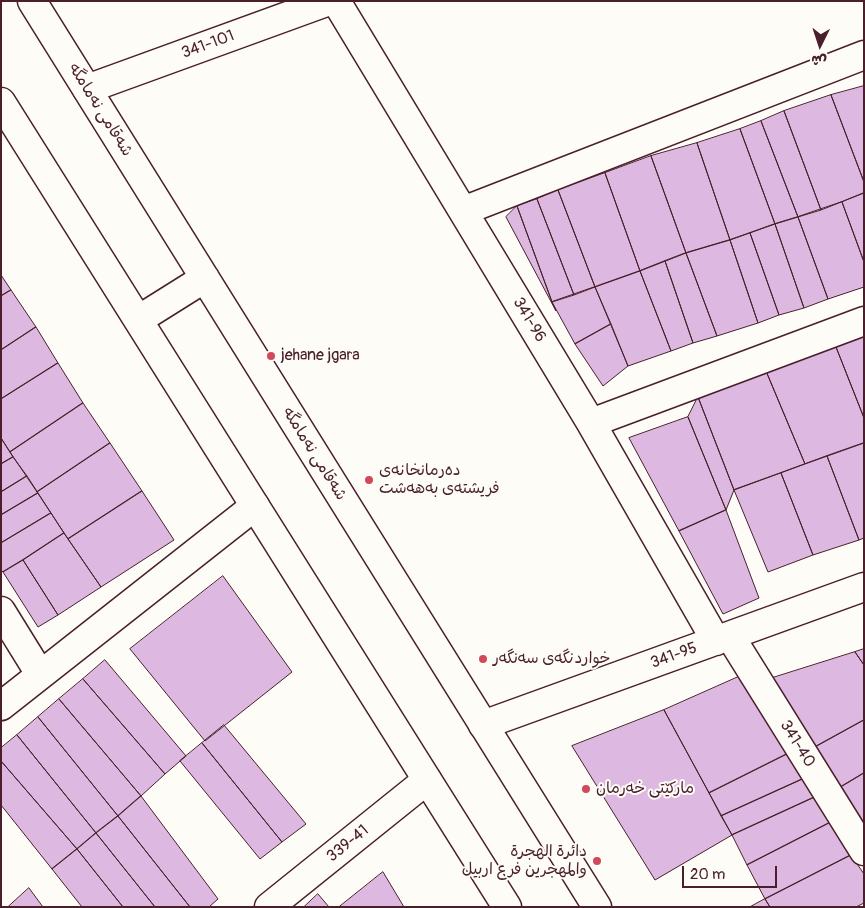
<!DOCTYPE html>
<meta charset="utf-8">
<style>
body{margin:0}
#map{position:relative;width:865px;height:908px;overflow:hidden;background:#fdfcf7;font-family:Pangolin,"Playpen Sans Arabic",sans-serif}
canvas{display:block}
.frame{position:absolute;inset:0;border:2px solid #4a1f2b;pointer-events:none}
.north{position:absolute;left:795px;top:20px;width:50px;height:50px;-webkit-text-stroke:4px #fdfcf7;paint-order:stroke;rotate:184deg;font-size:14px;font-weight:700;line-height:20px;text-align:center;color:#4a1f2b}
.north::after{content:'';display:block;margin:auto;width:18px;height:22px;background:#4a1f2b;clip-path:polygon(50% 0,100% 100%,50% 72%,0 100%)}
.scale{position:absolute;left:682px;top:866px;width:95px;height:22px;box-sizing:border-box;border:2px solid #4a1f2b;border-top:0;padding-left:6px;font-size:15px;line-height:18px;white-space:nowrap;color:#4a1f2b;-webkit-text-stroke:4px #fdfcf7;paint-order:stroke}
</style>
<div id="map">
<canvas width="865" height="908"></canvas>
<div class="frame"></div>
<div class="north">ش</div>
<div class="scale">20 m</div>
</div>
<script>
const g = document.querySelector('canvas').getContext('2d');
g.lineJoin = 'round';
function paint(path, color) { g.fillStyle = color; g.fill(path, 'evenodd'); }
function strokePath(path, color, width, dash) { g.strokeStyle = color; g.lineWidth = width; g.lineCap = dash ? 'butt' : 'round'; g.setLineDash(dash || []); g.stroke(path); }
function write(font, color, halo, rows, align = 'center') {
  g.font = font + ' Pangolin,"Playpen Sans Arabic",sans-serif'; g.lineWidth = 4; g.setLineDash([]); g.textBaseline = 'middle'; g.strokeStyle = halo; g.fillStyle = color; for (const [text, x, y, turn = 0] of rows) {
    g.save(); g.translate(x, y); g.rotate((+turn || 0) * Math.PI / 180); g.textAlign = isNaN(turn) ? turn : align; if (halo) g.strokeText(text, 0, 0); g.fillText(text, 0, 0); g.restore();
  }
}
const building = new Path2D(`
 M864,86v96l-33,-87z
 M831,95l33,87v11l-43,17 -37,-99z
 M784,111l37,99 -23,7 -37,-96z
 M761,121l37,96 -23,7 -35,-95z
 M740,129l35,95 -45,16 -33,-97z
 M697,143l33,97 -44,13 -35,-97z
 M651,156l35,97 -46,18 -35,-98z
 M605,173l35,98 -45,16 -37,-97z
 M558,190l37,97 -21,8 -37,-96z
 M864,193v69l-22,-60z
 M537,199l37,96 -22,7 -35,-96z
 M842,202l22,60v25l-36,12 -30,-82z
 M517,206l35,96 4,9 -50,-94z
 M798,217l30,82 -24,9 -29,-84z
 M775,224l29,84 -25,7 -29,-82z
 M750,233l29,82 -21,8 -28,-83z
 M730,240l28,83 -41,13 -31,-83z
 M686,253l31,83 -24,7 -28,-82z
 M665,261l28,82 -22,8 -31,-80z
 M640,271l31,80 -43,15 -33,-79z
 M1,275l10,15 -10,6z
 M595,287l16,37 -36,20 -23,-42z
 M11,290l25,37 -35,23v-54z
 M611,324l17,42 -25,20 -28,-42z
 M36,327l22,36 -57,36v-49z
 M864,337v81l-28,-71z
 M836,347l28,71v25l-59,21 -39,-93z
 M58,363l25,40 -73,49 -9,-14v-39z
 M766,371l39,93 -71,26 -36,-93z
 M698,397l36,93 -8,20 -38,-93z
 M83,403l27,40 -73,49 -27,-40z
 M688,417l38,93 -47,21 -50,-93z
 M1,438l12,19 -12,7z
 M110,443l32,48 -74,48 -31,-47z
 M864,443v95l-5,2 -32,-84z
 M827,456l32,84 -46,15 -32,-82z
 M13,457l14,19 -26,16v-28z
 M781,473l32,82 -45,17 -34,-82z
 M27,476l11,17 -37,22v-23z
 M142,491l32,49 -73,47 -33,-48z
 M38,493l13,20 -50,30v-28z
 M726,510l33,88 -36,16 -44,-83z
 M51,513l13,20 -41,27 -20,12 -2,-2v-27z
 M64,533l37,54 -43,28 -35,-55z
 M23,560l35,55 -20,12 -35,-55z
 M223,576l69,96 -87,69 -75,-92z
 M864,649v16l-9,-13z
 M855,652l9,13v55l-49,27 -49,-67z
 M105,660l81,96 -21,18 -82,-95z
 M745,674l48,77 -84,42 -45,-83z
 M83,679l82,95 -24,22 -82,-97z
 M59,699l82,97 -23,20 -80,-99z
 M664,710l68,125 -77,45 -83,-134z
 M38,717l80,99 -22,17 -79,-98z
 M864,720v53l-25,15 -24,-41z
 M224,725l82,99 -24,18 -80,-99z
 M17,735l79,98 -19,16 -76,-88v-13z
 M202,743l80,99 -22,17 -80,-98z
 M793,751l14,26 -86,39 -12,-23z
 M1,761l76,88 -25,20 -51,-64z
 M864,773v51l-25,-36z
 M807,777l10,19 -85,39 -11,-19z
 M141,796l77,103 -9,8h-19l-72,-91z
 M817,796l14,26 -84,43 -15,-30z
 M118,816l72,91h-35l-59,-74z
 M831,822l20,33 -86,44 -18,-34z
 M96,833l59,74h-32l-46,-58z
 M77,849l46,58h-41l-30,-38z
 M851,855l13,19v29l-8,4h-86l-5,-8z
 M383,872l21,35h-65z
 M29,888l14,19h-35z
 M318,894l11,13h-25z
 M765,899l5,8h-20z`);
paint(building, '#ddb8e1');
strokePath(building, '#4a1f2b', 1);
const minor = new Path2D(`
 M336,1l255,422 125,218
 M87,89l242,-88
 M463,211l401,-156
 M591,423l273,-102
 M1,611l39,63
 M730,636l134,215
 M1,706l254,-200
 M483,725l381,-138
 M269,907l158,-127`);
const secondary = new Path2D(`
 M32,1l565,906
 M1,102l506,805
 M138,320l67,-42`);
strokePath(minor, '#4a1f2b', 31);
strokePath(secondary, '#4a1f2b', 31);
strokePath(minor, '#fdfcf7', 28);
strokePath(secondary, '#fdfcf7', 28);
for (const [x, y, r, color] of [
 [271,356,5,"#d1495b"],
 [369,480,5,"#d1495b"],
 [483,659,5,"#d1495b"],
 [586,789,5,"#d1495b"],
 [597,861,5,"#d1495b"]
]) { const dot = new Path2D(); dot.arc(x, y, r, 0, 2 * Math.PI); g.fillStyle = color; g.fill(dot); strokePath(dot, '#fdfcf7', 2); }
write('16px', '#4a1f2b', '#fdfcf7', [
 ["341-101",208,45,-20],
 ["شەقامی نەمامگە",100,110,58],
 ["341-96",529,320,59],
 ["شەقامی نەمامگە",314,454,58],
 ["341-95",674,656,-20],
 ["341-40",797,744,58],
 ["339-41",348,844,-39]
]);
write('16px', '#4a1f2b', '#fdfcf7', [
 ["jehane jgara",281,356],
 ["دەرمانخانەی",379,471],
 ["فریشتەی بەهەشت",379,489],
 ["خواردنگەی سەنگەر",493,659],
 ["مارکێتی خەرمان",596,789],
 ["دائرة الهجرة",587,852,"right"],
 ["والمهجرين فرع اربيل",587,870,"right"]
], 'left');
</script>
